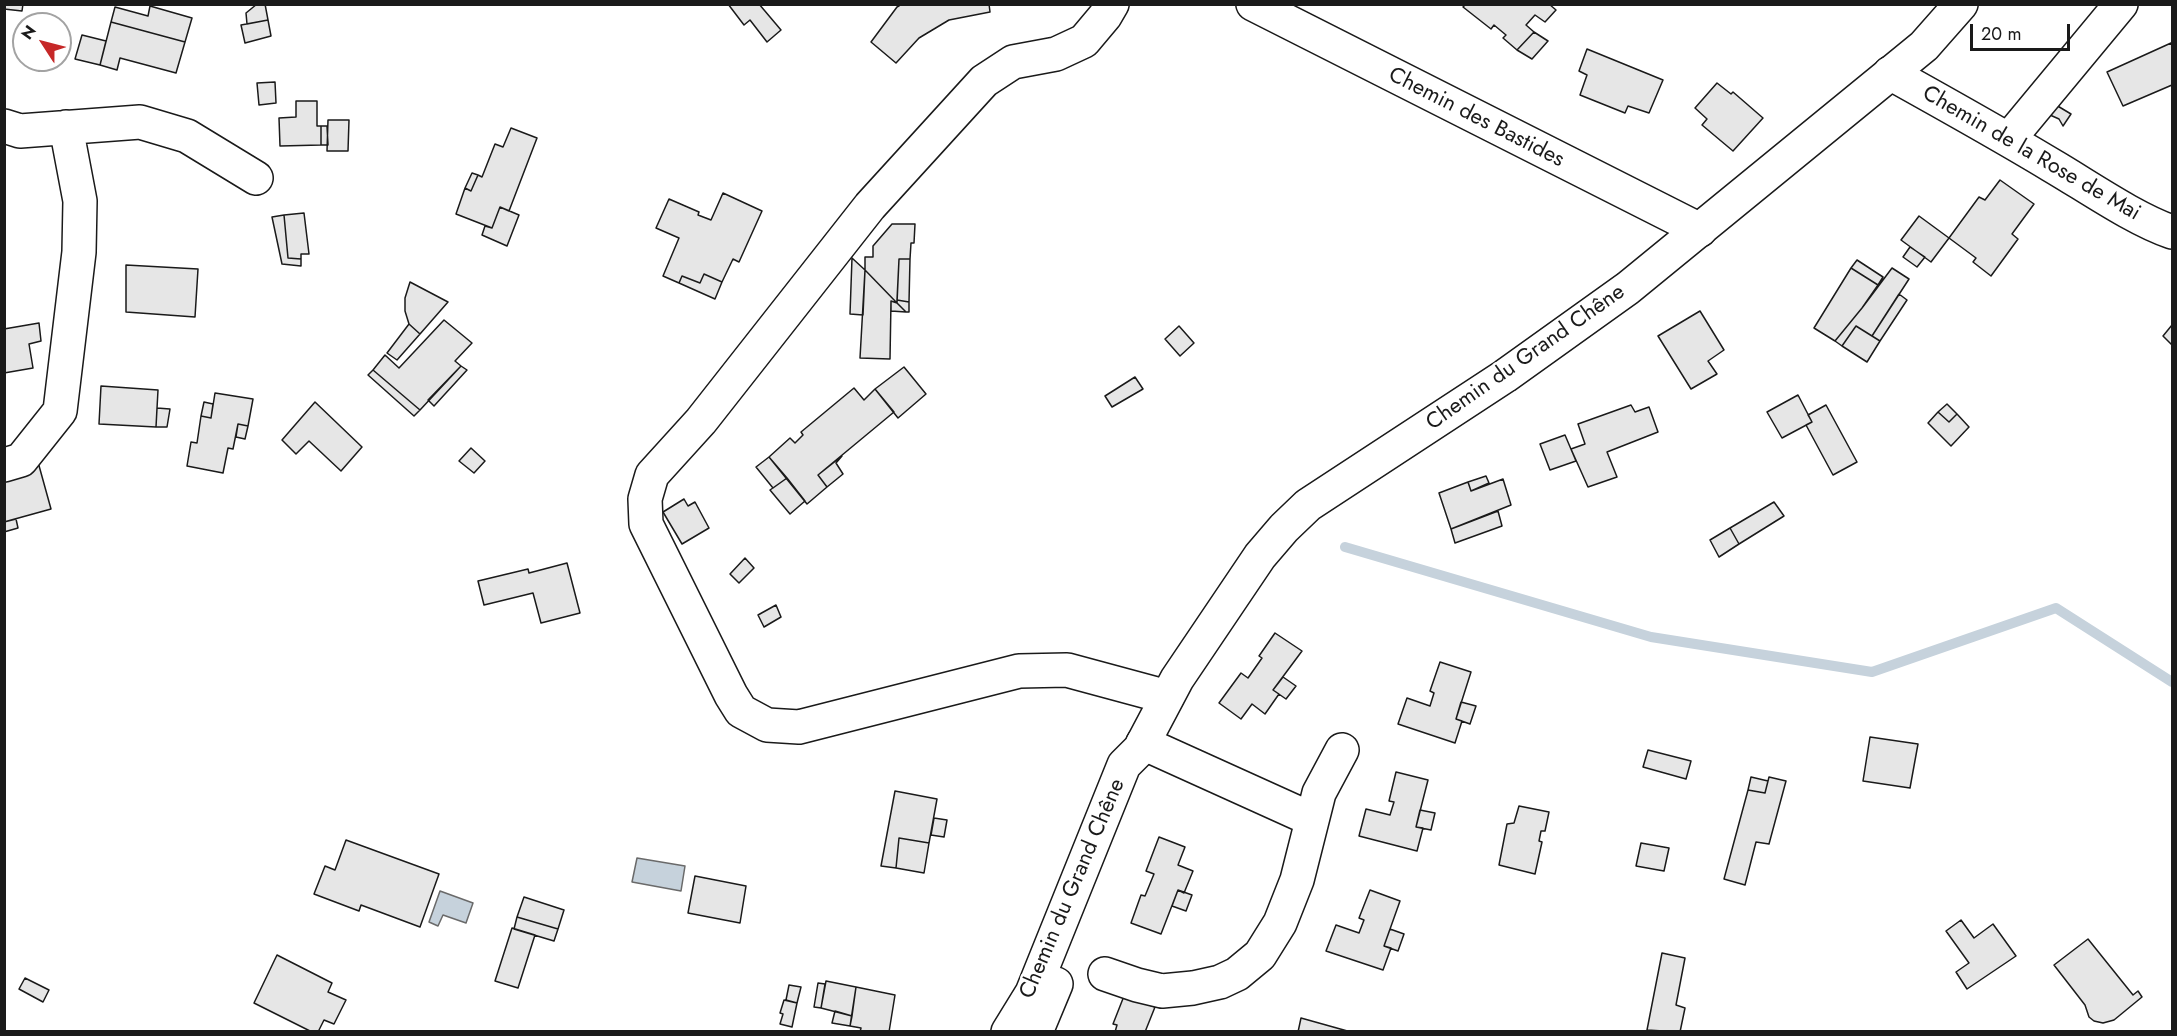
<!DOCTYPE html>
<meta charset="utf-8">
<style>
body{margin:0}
#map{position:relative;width:2177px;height:1036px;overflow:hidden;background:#fff;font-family:Jost,sans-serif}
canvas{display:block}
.frame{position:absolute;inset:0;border:6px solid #1a1a1a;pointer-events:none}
.north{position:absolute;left:12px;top:12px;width:60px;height:60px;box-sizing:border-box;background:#fff;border:2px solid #a3a3a3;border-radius:50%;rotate:306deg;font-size:16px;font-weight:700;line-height:24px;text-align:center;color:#1a1a1a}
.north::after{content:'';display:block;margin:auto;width:21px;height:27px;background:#c62828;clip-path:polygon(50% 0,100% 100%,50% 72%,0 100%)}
.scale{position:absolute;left:1970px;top:24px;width:100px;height:27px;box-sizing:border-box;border:3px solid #1a1a1a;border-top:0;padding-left:8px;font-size:18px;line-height:21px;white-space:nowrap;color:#1a1a1a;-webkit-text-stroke:4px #fff;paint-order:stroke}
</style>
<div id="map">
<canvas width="2177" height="1036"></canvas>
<div class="frame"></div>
<div class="north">N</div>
<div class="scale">20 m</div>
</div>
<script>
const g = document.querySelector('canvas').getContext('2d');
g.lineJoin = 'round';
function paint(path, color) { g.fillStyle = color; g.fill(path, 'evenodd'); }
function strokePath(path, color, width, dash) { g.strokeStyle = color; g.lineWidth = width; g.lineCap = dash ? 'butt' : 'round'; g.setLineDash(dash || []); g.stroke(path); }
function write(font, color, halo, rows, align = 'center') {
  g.font = font + ' Jost,sans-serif'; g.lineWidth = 4.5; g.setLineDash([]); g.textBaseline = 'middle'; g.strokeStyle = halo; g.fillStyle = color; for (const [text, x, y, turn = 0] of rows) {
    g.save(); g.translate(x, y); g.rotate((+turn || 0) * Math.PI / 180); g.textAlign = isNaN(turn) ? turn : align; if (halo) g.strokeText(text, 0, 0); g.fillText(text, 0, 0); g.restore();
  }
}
const water = new Path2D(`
 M637,858l48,8 -4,25 -49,-9z
 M440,891l33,12 -7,20 -23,-8 -5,11 -9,-4z`);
paint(water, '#c6d2dc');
strokePath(water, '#6a6a6a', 1.5);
strokePath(new Path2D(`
 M1345,547l306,90 221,35 184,-64 116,74`), '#c6d2dc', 10);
const building = new Path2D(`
 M4,4h19l-1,7 -18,-2z
 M257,4h8l3,16 -21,4 -1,-11z
 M728,4h31l22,26 -14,12 -17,-22 -6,5z
 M902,4h87l1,8 -41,8 -30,18 -23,25 -25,-21 26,-35z
 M1466,4h83l7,6 -11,12 -10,-7 -9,10 8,7 -17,18 -14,-12 3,-3 -12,-10 -3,4 -28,-22z
 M150,6l42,12 -7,24 -74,-20 4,-15 33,9z
 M268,20l3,16 -26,7 -4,-18z
 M111,22l74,20 -9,31 -56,-15 -3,12 -17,-5z
 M1534,32l14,9 -16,18 -15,-9z
 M82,35l24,6 -6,24 -25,-6z
 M2171,43l1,3v39l-49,21 -16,-34z
 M1587,49l76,31 -14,33 -21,-7 -3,7 -45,-18 7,-20 -8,-4z
 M33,60h15l3,4 -12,7z
 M275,82l1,21 -17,2 -2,-22z
 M1717,83l14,11 2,-2 30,26 -30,33 -31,-26 5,-6 -12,-11z
 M296,101h21v25h4v19l-41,1 -1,-28 17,-1z
 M2056,105l15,9 -8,12 -4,-7 -9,-4z
 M328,120h21l-1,31h-21z
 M321,126h6l1,19h-7z
 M511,128l26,10 -28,73 -9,-4 -8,21 -36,-14 9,-26 6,3 7,-16 4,2 13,-33 8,3z
 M472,173l6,2 -7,16 -6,-3z
 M2000,180l34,24 -22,30 6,5 -27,37 -18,-14 3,-4 -27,-20 30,-41 6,3z
 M723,193l39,18 -23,51 -6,-3 -11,23 -18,-8 -4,9 -18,-7 -3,7 -16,-7 16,-38 -23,-10 13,-29 30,13 -1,3 13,5z
 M500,207l19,8 -12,31 -25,-11 3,-9 7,2z
 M304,213l5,41h-8v5l-13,-1 -4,-43z
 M284,215l4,43 13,1v7l-19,-2 -10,-47z
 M1919,216l30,22 -18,24 -30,-22z
 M892,224h23l-1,19h-3l-1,16h-11l-2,44 -32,-33v-13h8v-11z
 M1910,247l15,10 -8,10 -14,-10z
 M852,258l13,12 -2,45 -13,-1z
 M899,259h11l-1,43 -12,-2z
 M1857,260l26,17 -5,8 -27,-17z
 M126,265l72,4 -3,48 -69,-5z
 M1851,268l27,17 -16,23 -27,33 -21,-13z
 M1892,268l17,11 -37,57 -16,-10 -14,20 -7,-5 27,-33z
 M865,270l32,33 -6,-2 -1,58 -30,-1z
 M704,274l18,8 -7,17 -36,-16 3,-7 18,7z
 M410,282l38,20 -28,32 -11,-10 -4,-13v-13z
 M1899,294l8,6 -27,41 -8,-5z
 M897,300l12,2v10h-3l-9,-9z
 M891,301l6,2 9,9 -15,-1z
 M1700,311l24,39 -16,11 9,13 -26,15 -33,-53z
 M444,320l28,23 -17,18 6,5 -41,44 -47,-40 12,-15 14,13z
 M39,323l2,18 -12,3 4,24 -29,5v-44z
 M409,324l11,10 -23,26 -10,-7z
 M2172,325v20l-9,-9z
 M1179,326l15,17 -14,13 -15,-17z
 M1856,326l24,15 -13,21 -25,-16z
 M461,366l6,4 -33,36 -6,-6z
 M904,367l22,27 -28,24 -23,-29z
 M373,370l47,40 -6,6 -46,-41z
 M1135,377l8,12 -31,18 -7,-11z
 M101,386l57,4 -2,37 -57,-3z
 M854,388l10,12 11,-11 19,23 -76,63 9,12 -20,17 -38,-47 21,-19 5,5 8,-8 -2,-3z
 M215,393l38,6 -5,27 -10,-2 -5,25 -5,-1 -5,25 -36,-7 4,-24 6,1 4,-27 10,2z
 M1798,395l14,27 -30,16 -15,-26z
 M204,402l9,2 -2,14 -10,-2z
 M315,402l47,45 -21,24 -32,-30 -13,13 -14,-14z
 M1947,404l10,10 -8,8 -11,-10z
 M1631,405l4,7 14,-5 9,25 -51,20 10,25 -29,10 -17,-38 14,-5 -7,-20z
 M1826,405l31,57 -24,13 -27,-50 6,-3 -4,-7z
 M157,408l13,1 -3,18h-11z
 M1938,412l11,10 8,-8 12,13 -18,19 -23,-23z
 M238,424l10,2 -3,13 -9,-2z
 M1565,435l11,26 -26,9 -10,-26z
 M471,448l14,13 -11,12 -15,-12z
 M842,456l-6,7 7,11 -16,13 -9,-12z
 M769,457l18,21 -14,10 -17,-21z
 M38,462l13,47 -47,13v-44z
 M1486,476l3,7 -18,8 -3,-9z
 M787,478l18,23 -15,13 -20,-24z
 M1503,479l8,26 -60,24 -12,-36 29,-11 3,9z
 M684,499l4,7 7,-4 14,26 -27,16 -19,-32z
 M1774,502l10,14 -45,28 -9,-16z
 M1498,511l4,15 -47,17 -4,-14z
 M16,519l2,9 -14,4v-10z
 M1730,528l9,16 -20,13 -9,-17z
 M745,558l9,10 -15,15 -9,-9z
 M567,563l13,50 -39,10 -8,-30 -49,12 -6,-24 50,-12 1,4z
 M776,605l5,12 -17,10 -6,-12z
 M1275,633l27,18 -29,39 6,4 -14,20 -13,-10 -11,15 -22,-16 22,-30 7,5 14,-20 -3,-2z
 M1440,662l31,10 -15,47 6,2 -7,22 -57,-19 9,-26 23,8 4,-13 -4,-2z
 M1283,677l13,9 -10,13 -13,-9z
 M1461,702l15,4 -6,18 -14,-5z
 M1870,737l48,7 -8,44 -47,-7z
 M1648,750l43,11 -5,18 -43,-12z
 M1396,772l32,8 -12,47 7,1 -6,23 -58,-15 7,-27 24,6 4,-13 -5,-1z
 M1751,777l17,4 -3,12 -17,-3z
 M1769,777l17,4 -17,63 -13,-2 -11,43 -21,-6 24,-89 17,3z
 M895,791l42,8 -8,44 -30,-5 -3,30 -15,-2z
 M1519,806l30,6 -4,19h-4l-2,10 3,1 -7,32 -36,-9 8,-41 7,-1z
 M1420,810l15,3 -4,17 -15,-3z
 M934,818l13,2 -3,17 -13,-2z
 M1159,837l26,10 -7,18 15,6 -9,22 -6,-3 -17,44 -30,-11 10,-28 4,1 9,-22 -8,-3z
 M899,838l30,5 -5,30 -28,-5z
 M346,840l93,34 -19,53 -59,-22 -2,6 -45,-17 11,-28 10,4z
 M1641,843l28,5 -5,23 -28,-5z
 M695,876l51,10 -6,37 -52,-10z
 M1178,890l14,5 -6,16 -14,-5z
 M1370,890l30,11 -16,45 7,2 -8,22 -57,-19 10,-26 23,8 5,-13 -5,-2z
 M524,897l40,13 -6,19 -41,-12z
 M517,917l41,12 -4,12 -40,-12z
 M1961,920l13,18 19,-14 23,32 -49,33 -11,-17 13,-9 -23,-32z
 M512,928l23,7 -17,53 -23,-7z
 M1390,929l14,5 -6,17 -14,-5z
 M2088,939l45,56 5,-4 4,6 -28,23 -11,3 -9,-2 -5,-4 -4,-12 -31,-40z
 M1662,953l23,5 -9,47 9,3 -5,24 -33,-2z
 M277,955l55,28 -4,9 18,8 -12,24 -10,-4 -6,12h-6l-58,-29z
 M25,978l24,12 -6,12 -24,-13z
 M826,981l30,6 -4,29 -31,-8z
 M818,983l7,1 -4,24 -7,-1z
 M789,985l12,2 -4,16 -11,-3z
 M856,987l39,8 -6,37h-29l1,-4 -11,-2z
 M1124,996l31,11 -10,25h-30l2,-7 -4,-1z
 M784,1000l13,3 -5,24 -12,-3 3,-10 -3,-1z
 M835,1011l17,5 -2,10 -18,-3z
 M1301,1018l50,14h-53z`);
paint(building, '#e6e6e6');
strokePath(building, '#1a1a1a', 1.5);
const minor = new Path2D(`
 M1112,4l-7,12 -21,25 -28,13 -43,8 -29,19 -114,125 -169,215 -49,54 -7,24 1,25 85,171 10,16 26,14 32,2 220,-56 48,-1 100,27
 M1253,4l447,226
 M1890,73c54,30 108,60 161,92 36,21 83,54 121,67
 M4,126l16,5 120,-9 47,14 69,42
 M2009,139l112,-135
 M4,465l17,-5 39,-49 19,-159 1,-51 -14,-74
 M1143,743l168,76
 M1105,974l32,11 25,6 31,-3 27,-6 17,-8 23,-19 20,-32 17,-43 22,-87 23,-43`);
const major = new Path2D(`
 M1008,1032l24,-39 92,-228 16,-16 37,-70 83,-123 24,-28 24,-23 197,-129 123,-88 296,-242 37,-42
 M1036,1032l20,-48`);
strokePath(minor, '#1a1a1a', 36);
strokePath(major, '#1a1a1a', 36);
strokePath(minor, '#fff', 33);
strokePath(major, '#fff', 33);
write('22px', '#1a1a1a', '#fff', [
 ["Chemin des Bastides",1476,118,27],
 ["Chemin de la Rose de Mai",2031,154,30],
 ["Chemin du Grand Chêne",1526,358,-35],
 ["Chemin du Grand Chêne",1073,889,-67]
]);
</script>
